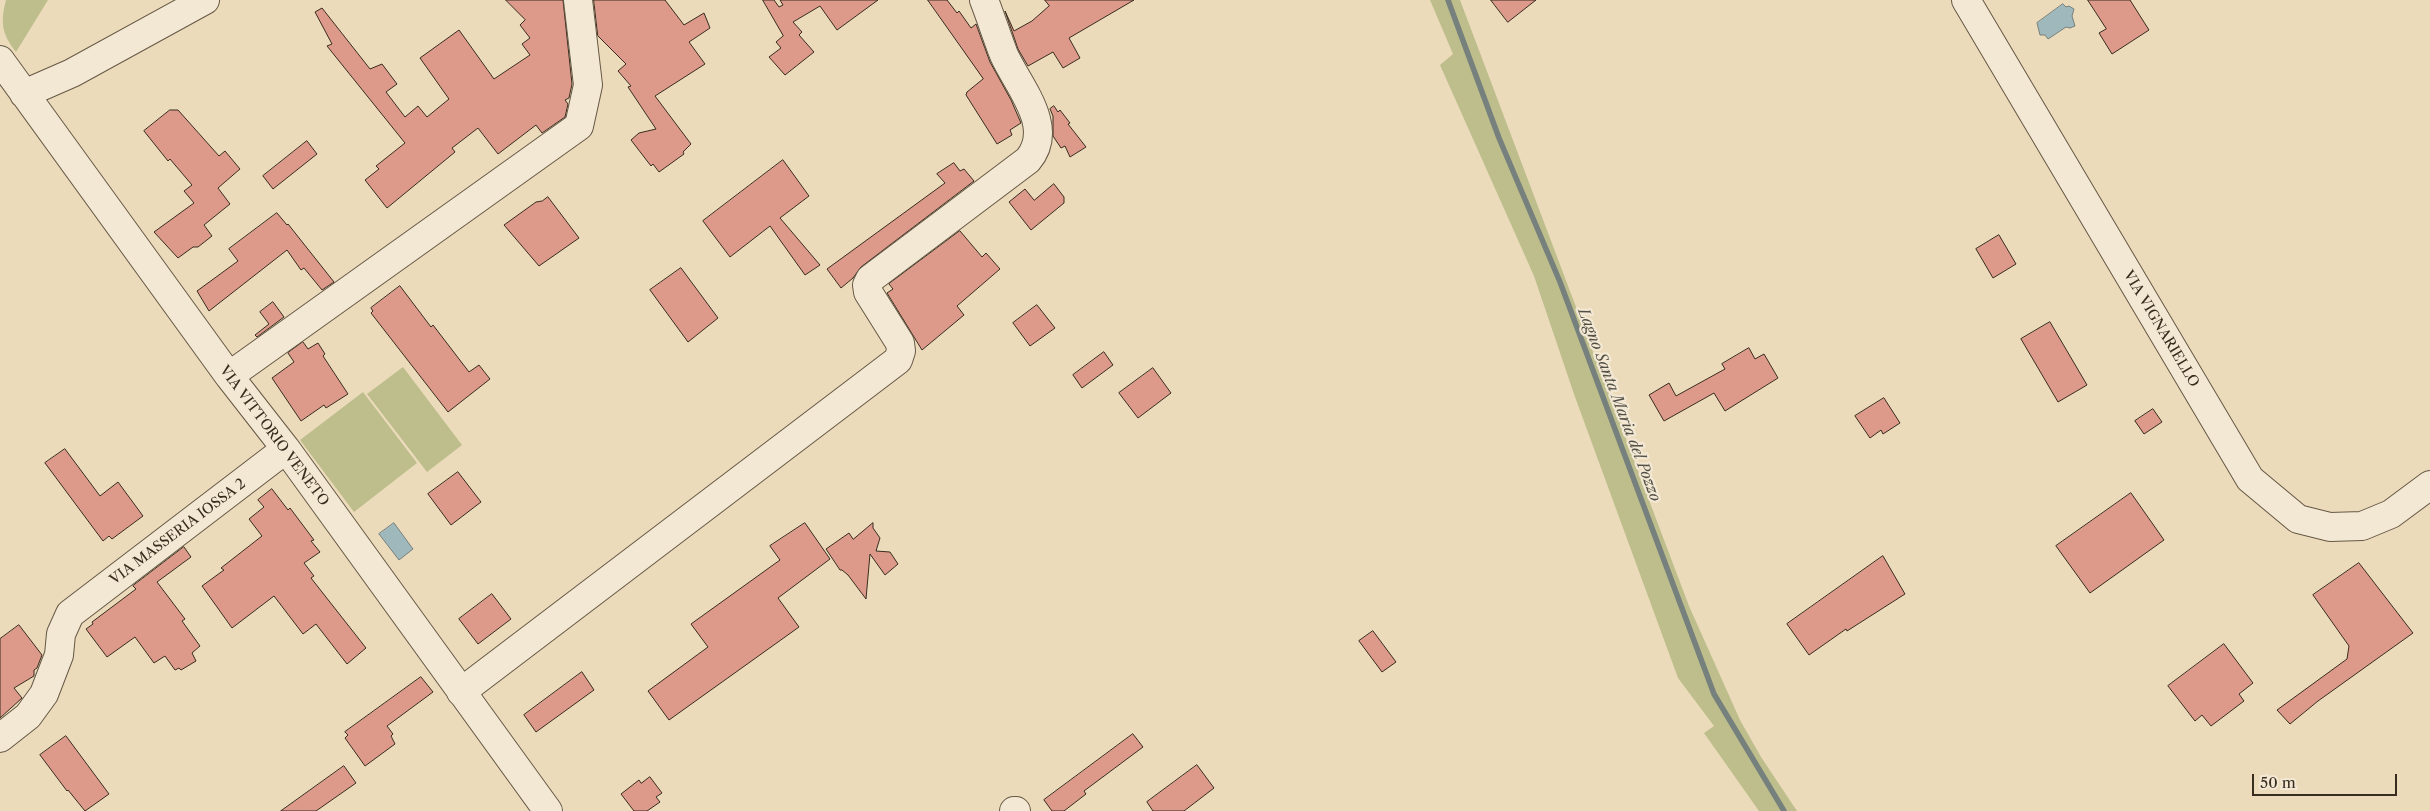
<!DOCTYPE html>
<style>
body{margin:0}
#map{position:relative;width:2430px;height:811px;overflow:hidden;background:#ecdbbb;font-family:"Libre Caslon Text",serif}
canvas{display:block}
.scale{position:absolute;left:2252px;top:774px;width:145px;height:22px;box-sizing:border-box;border:2px solid #382c1e;border-top:0;padding-left:6px;font-size:15px;line-height:18px;white-space:nowrap;color:#382c1e;-webkit-text-stroke:4px #f3e8d3;paint-order:stroke}
</style>
<div id="map">
<canvas width="2430" height="811"></canvas>
<div class="scale">50 m</div>
</div>
<script>
const g = document.querySelector('canvas').getContext('2d');
g.lineJoin = 'round';
function paint(path, color) { g.fillStyle = color; g.fill(path, 'evenodd'); }
function strokePath(path, color, width, dash) { g.strokeStyle = color; g.lineWidth = width; g.lineCap = dash ? 'butt' : 'round'; g.setLineDash(dash || []); g.stroke(path); }
function write(font, color, halo, rows, align = 'center') {
  g.font = font + ' "Libre Caslon Text",serif'; g.lineWidth = 4.5; g.setLineDash([]); g.textBaseline = 'middle'; g.strokeStyle = halo; g.fillStyle = color; for (const [text, x, y, turn = 0] of rows) {
    g.save(); g.translate(x, y); g.rotate((+turn || 0) * Math.PI / 180); g.textAlign = isNaN(turn) ? turn : align; if (halo) g.strokeText(text, 0, 0); g.fillText(text, 0, 0); g.restore();
  }
}
paint(new Path2D(`
 M6,0h42l-32,52c-14,-18 -16,-29 -10,-52z
 M1430,0h30l229,606 51,114 21,37 36,54h-38l-55,-78 10,-7 -36,-48 -103,-281 -41,-121 -94,-211 13,-11z
 M403,367l59,78 -35,27 -60,-78z
 M363,392l54,71 -63,49 -54,-72z`), '#bdbe8c');
const water = new Path2D(`
 M2063,4l3,3 3,-1 5,3 -2,7 3,10 -5,2 -4,-1 -18,12 -3,-4h-5l-3,-12z
 M394,523l19,26 -14,11 -20,-26z`);
paint(water, '#9fb8bc');
strokePath(water, '#76807d', 1);
strokePath(new Path2D(`
 M1448,0l51,138 61,144 154,412 70,117`), '#76807d', 5.5);
const building = new Path2D(`
 M506,0h57l9,84 -3,14 -4,2 3,4 -3,13 -23,16 -6,-8 -38,29 -20,-26 -26,20 3,4 -68,56 -22,-28 14,-11 -3,-3 29,-23 -78,-97 5,-2 -17,-32 7,-4 48,61 12,-5 15,20 -11,8 19,25 13,-11 9,11 22,-18 -29,-41 39,-28 35,49 36,-24 -8,-11 8,-6 -10,-13 5,-5z
 M594,0h71l19,25 20,-12 6,15 -21,14 16,22 -50,32 36,48 -8,8 1,2 -25,18 -6,-8 -2,2 -20,-26 8,-7 17,-4 -28,-42 3,-1 -13,-15 8,-7 -28,-28z
 M763,0h11l5,7 4,-2 -3,-5h98l-41,30 -17,-24 -27,16 9,10 -3,3 15,17 -29,23 -16,-18 12,-9 -5,-6 7,-6z
 M928,0h19l10,13 2,-2 12,17 5,-4 14,38 21,38 10,23 -11,7 2,5 -15,9 -31,-49 1,-3 16,-13z
 M1045,0h89l-65,38 11,20 -17,10 -10,-16 -25,14 -10,-17 -13,-38 9,20 18,-10 17,-15z
 M1491,0h45l-28,22z
 M2088,0h42l19,30 -37,24 -13,-21 7,-4z
 M1054,106l4,6 2,-2 10,13 -2,1 18,23 -16,10 -5,-11 -4,2 -8,-12v-20l-3,-7z
 M170,110h8l41,46 6,-5 15,18 -22,19 12,16 -26,21 8,11 -14,11h-5l-15,11 -24,-26 40,-29 -10,-12 8,-6 -22,-26 -2,2 -24,-30z
 M307,141l10,13 -44,35 -10,-13z
 M783,160l26,36 -29,22 40,47 -15,10 -35,-49 -40,31 -27,-36z
 M954,163l6,8 4,-2 10,12 -113,86 -8,11 -12,10 -14,-19 118,-86 -8,-9z
 M1054,184l10,13v6l-33,27 -22,-28 16,-13 9,11z
 M548,197l31,41 -40,28 -35,-41 32,-23 6,-1z
 M277,213l10,12 1,-1 46,58 -12,8 -18,-22 -3,2 -14,-20 -78,61 -12,-20 41,-30 -9,-12z
 M960,231l22,26 4,-4 14,16 -43,37 7,9 -42,35 -35,-57 6,-4 -4,-5z
 M1999,235l17,29 -23,14 -17,-29z
 M681,268l37,50 -30,24 -38,-52z
 M400,286l31,41 2,-2 36,47 10,-7 11,14 -42,33 -77,-99 2,-2 -2,-3z
 M273,302l11,15 -27,20 -2,-2 14,-11 -9,-12z
 M1037,305l18,23 -25,18 -17,-23z
 M2050,322l37,63 -29,17 -37,-63z
 M303,342l5,7 10,-6 7,11 -2,2 25,38 -22,14 -2,-3 -23,16 -29,-43 22,-16 -6,-9z
 M1749,348l6,11 9,-5 14,24 -53,33 -11,-18 -50,28 -15,-26 20,-12 7,13 49,-27 -3,-5z
 M1104,352l9,13 -31,23 -9,-13z
 M1153,368l18,25 -33,25 -19,-25z
 M1884,398l16,25 -17,11 -2,-4 -11,8 -15,-22z
 M2153,409l9,13 -18,12 -9,-13z
 M65,449l35,47 18,-14 25,34 -31,23 -3,-3 -6,5 -58,-78z
 M458,472l23,30 -30,23 -23,-31z
 M272,489l16,21 2,-2 24,32 -3,1 9,11 -16,11 10,13 -3,2 55,70 -19,16 -31,-40 -13,10 -29,-38 -42,32 -30,-42 22,-16 -3,-2 41,-32 -13,-17 15,-12 -6,-7z
 M2131,493l33,47 -74,53 -34,-47z
 M805,523l25,36 -52,39 21,29 -130,93 -21,-29 60,-44 -17,-23 89,-64 -10,-14z
 M873,523v5l7,10 -4,13 14,1 8,12 -13,11 -15,-21 -4,45 -18,-24 -6,-5h-2l-14,-21 23,-16 4,6z
 M184,547l7,10 -34,25 28,37 -3,2 18,25 -8,7 4,8 -15,9 -2,-2 -4,2 -10,-14 -11,7 -19,-26 -28,20 -21,-28 7,-5 -1,-2 44,-33 -3,-3z
 M1883,556l22,38 -58,37 -1,-2 -37,26 -22,-31z
 M2359,563l54,70 -95,68 -28,23 -13,-14 70,-51 2,-13 -36,-51z
 M492,594l19,25 -33,25 -19,-25z
 M19,625l23,30 -5,13 -3,2v6l-20,12 8,10 -22,20v-79z
 M1373,631l23,31 -14,10 -23,-31z
 M2224,644l29,39 -14,11 5,7 -33,25 -9,-11 -7,6 -27,-35z
 M582,672l12,18 -58,42 -12,-17z
 M421,677l12,15 -46,34 6,8 -2,2 4,8 -30,22 -20,-28 3,-3 -3,-3z
 M1133,734l10,13 -59,44 2,3 -22,17h-12l-8,-11z
 M66,736l43,58 -24,17 -17,-21 -1,1 -27,-36z
 M1197,765l17,23 -30,23h-31l-6,-9z
 M344,766l12,17 -40,28h-35z
 M650,777l12,16 -6,4 4,5 -13,9h-13l-13,-17 18,-14 2,3z`);
paint(building, '#dd9a8b');
strokePath(building, '#382c1e', 1);
const minor = new Path2D(`
 M1966,0l284,479 48,40 32,8 32,-1 29,-12 39,-29
 M0,60l229,316 57,73 262,362
 M24,94l48,-21 133,-73
 M229,376l350,-250 9,-41 -10,-85
 M461,692l437,-332 3,-9 -1,-8 -32,-51 -1,-7 3,-6 158,-119c28,-33 -10,-74 -24,-105 -7,-18 -13,-37 -20,-55
 M0,738l28,-22 16,-22 15,-39 2,-21 9,-20 216,-165
 M1014,811h2`);
strokePath(minor, '#655845', 30);
strokePath(minor, '#f3e8d3', 28);
write('14px', '#382c1e', '#f3e8d3', [
 ["VIA VIGNARIELLO",2161,329,59],
 ["VIA VITTORIO VENETO",274,436,53],
 ["VIA MASSERIA IOSSA 2",178,532,-37]
]);
write('italic 15px', '#524f46', '#f3e8d3', [
 ["Lagno Santa Maria del Pozzo",1619,405,69]
]);
</script>
